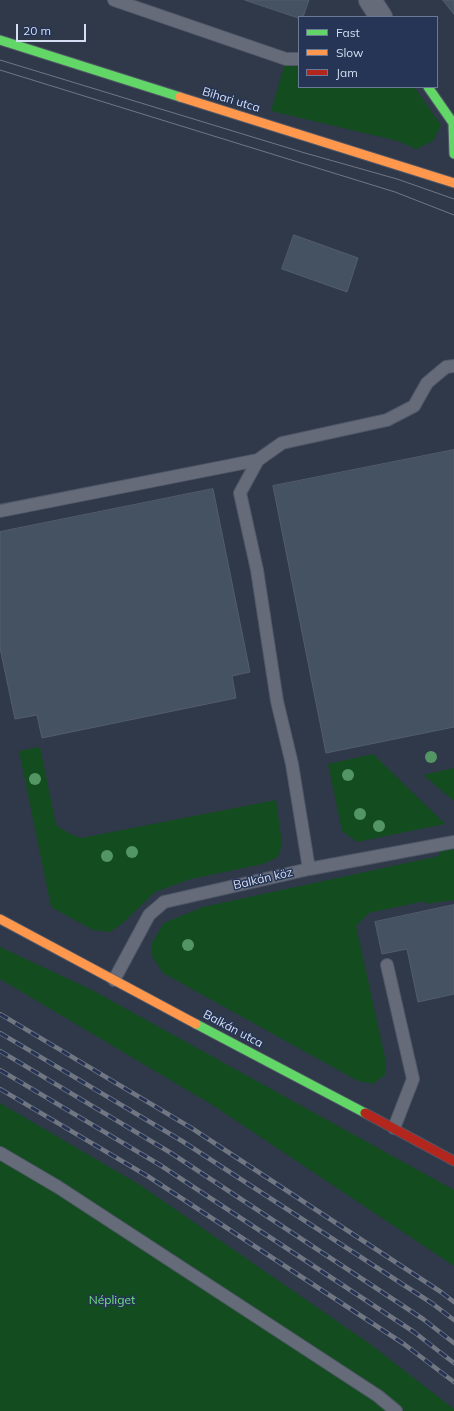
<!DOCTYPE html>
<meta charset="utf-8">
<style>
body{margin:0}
#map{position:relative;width:454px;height:1411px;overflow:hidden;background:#30394a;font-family:Mulish,sans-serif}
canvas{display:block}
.legend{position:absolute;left:298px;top:16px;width:140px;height:72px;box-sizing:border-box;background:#263555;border:1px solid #6c7995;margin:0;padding:5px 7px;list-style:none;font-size:12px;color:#d5dff4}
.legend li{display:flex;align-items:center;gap:8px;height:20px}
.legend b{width:20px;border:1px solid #6c7995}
.scale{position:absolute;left:16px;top:24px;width:70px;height:18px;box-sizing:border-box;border:2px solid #d5dff4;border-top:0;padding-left:5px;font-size:12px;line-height:14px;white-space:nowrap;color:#d5dff4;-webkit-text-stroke:3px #263555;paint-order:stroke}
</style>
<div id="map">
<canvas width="454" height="1411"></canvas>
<ul class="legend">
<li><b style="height:5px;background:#63d668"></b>Fast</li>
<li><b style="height:5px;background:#ff974d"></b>Slow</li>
<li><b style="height:5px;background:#b3261e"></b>Jam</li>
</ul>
<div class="scale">20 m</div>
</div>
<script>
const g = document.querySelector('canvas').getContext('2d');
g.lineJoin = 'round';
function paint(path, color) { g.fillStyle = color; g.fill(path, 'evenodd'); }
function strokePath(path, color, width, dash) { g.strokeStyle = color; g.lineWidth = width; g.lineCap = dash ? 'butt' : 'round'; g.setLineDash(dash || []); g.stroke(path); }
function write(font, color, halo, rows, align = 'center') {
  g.font = font + ' Mulish,sans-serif'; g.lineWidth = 3; g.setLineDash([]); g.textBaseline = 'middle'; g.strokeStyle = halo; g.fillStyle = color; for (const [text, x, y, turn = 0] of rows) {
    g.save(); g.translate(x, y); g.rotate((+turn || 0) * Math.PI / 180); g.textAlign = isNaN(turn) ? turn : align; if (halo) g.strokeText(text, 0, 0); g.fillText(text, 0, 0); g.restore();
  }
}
paint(new Path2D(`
 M286,59l7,6h6v22h115l27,38 -8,16 -17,8 -18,-8 -127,-30z
 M40,747l16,78 12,8 13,5 195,-38 6,43 -4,14 -15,7 -72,15 -36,13 -32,31 -13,9 -17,-2 -42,-23 -32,-156z
 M373,754l72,70 -88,18 -15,-11 -14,-67z
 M454,768v33l-31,-26z
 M454,849v51l-29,4v-3l-56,12 -13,13 30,136 -1,13 -12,9 -15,-3 -195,-108 -11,-17v-13l12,-20 39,-16 236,-51 1,-5z
 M0,947l92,43 362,200v76l-240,-160 -214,-127z
 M0,1103l140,82 230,159 84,65v2h-454z`), '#124c1f');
const building = new Path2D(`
 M245,0h64l-6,17 -4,1z
 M443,0h11v14z
 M294,235l64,23 -11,34 -65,-23z
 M454,450v277l-128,26 -53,-267z
 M213,489l37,183 -18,4 4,22 -194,40 -5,-23 -22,4 -15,-71v-116z
 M454,905v89l-36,8 -11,-53 -25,5 -7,-32z`);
paint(building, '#445262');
strokePath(building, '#535d6b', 1);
const lane = new Path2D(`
 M114,0l172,59h13
 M0,511l258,-51
 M309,869l-17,-105 -15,-63 -20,-131 -17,-77 18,-33 24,-17 105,-23 27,-14 13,-23 19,-16 8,-1
 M387,965l26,114 -19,49
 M114,980l35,-65 15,-13 145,-33 145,-27
 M0,1153l58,34 320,209 18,15`);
const street = new Path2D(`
 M370,0l11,17`);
const fast = new Path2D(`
 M0,40l180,57
 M428,87l25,36 1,31
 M196,1024l169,89`);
const slow = new Path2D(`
 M180,97l274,86
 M0,919l196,105`);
const jam = new Path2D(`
 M365,1113l89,48`);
strokePath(lane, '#505767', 14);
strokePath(street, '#505767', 24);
strokePath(fast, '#505767', 11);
strokePath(slow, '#505767', 11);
strokePath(jam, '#505767', 11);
strokePath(lane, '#656b79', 12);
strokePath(street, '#656b79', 22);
strokePath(fast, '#63d668', 9);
strokePath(slow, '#ff974d', 9);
strokePath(jam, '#b3261e', 9);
strokePath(new Path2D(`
 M0,60l305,93 92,26 57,20
 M0,70l395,122 59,23`), '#717683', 1);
const rail = new Path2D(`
 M0,1014l193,115 248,163 13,10
 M0,1033l182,108 251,163 21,16
 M0,1051l171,102 252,166 31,24
 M0,1070l160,95 254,167 40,31
 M0,1089l149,88 255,167 50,38`);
strokePath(rail, '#717683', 4.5);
strokePath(rail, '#263555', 3, [9]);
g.fillStyle = '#539664';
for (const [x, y] of [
 [431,757],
 [348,775],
 [35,779],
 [360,814],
 [379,826],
 [132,852],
 [107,856],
 [188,945]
]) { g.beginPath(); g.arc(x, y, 6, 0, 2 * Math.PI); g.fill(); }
write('12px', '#d5dff4', '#263555', [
 ["Bihari utca",231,100,17],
 ["Balkán köz",263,879,-13],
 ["Balkán utca",233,1029,28]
]);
write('12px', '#70e279', '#263555', [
 ["Népliget",112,1300]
]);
</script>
